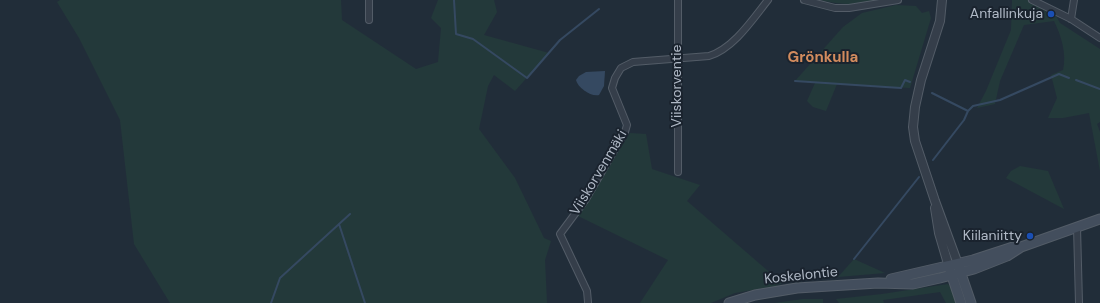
<!DOCTYPE html>
<meta charset="utf-8">
<style>
body{margin:0}
canvas{display:block;background:#212d39}
</style>
<canvas width="1100" height="303"></canvas>
<script>
const g = document.querySelector('canvas').getContext('2d');
g.lineJoin = 'round';
function paint(path, color) { g.fillStyle = color; g.fill(path, 'evenodd'); }
function strokePath(path, color, width, dash) { g.strokeStyle = color; g.lineWidth = width; g.lineCap = dash ? 'butt' : 'round'; g.setLineDash(dash || []); g.stroke(path); }
function write(font, color, halo, rows, align = 'center') {
  g.font = font + ' "DM Sans",sans-serif'; g.lineWidth = 4; g.setLineDash([]); g.textBaseline = 'middle'; g.strokeStyle = halo; g.fillStyle = color; for (const [text, x, y, turn = 0] of rows) {
    g.save(); g.translate(x, y); g.rotate((+turn || 0) * Math.PI / 180); g.textAlign = isNaN(turn) ? turn : align; if (halo) g.strokeText(text, 0, 0); g.fillText(text, 0, 0); g.restore();
  }
}
paint(new Path2D(`
 M60,0h281l1,20 74,49 22,-7 3,-34 -10,-10 7,-18h56l3,12 -13,23 65,18 -34,38 -21,-16 -6,11 -9,43 36,49 29,60 7,3 -6,19 2,43h-377l-36,-59 -14,-124 -41,-82 -22,-36z
 M819,0h59c-20,7 -39,4 -59,0z
 M1012,0c5,0 12,0 16,0 11,4 16,14 28,16l4,7 40,26v73l-3,2 3,8v39l-11,-58 -26,5h-15l9,-20 -6,-23 12,-5c4,-16 -2,-35 -9,-49l-30,4 -24,56 -5,23 -18,4 9,-17 25,-61z
 M896,5l20,1 6,7 7,-2 2,7 -21,70 -73,-4 -11,27 -13,-4 -6,-6 8,-18 -20,-2 48,-54 19,-14z
 M630,133l16,1 6,35 48,16 -13,16 95,82 -6,3 -41,7 -24,10h-71l28,-43 -90,-44z
 M1020,166l28,5 16,38 -58,-31 5,-7z
 M854,259l31,14 -47,4z
 M948,284l4,5 6,14h-12l-6,-11 -57,8 1,3h-45l-3,-4 46,-5z
 M803,299h20v4h-49z`), '#23393a');
paint(new Path2D(`
 M605,71l-1,15 -5,9c-8,2 -21,-7 -23,-15l3,-4 7,-4z`), '#354961');
strokePath(new Path2D(`
 M454,0l2,34 17,5 54,39 33,-38 39,-31
 M1076,80l24,9
 M795,81l106,7 4,-8 5,2
 M932,93l36,18 5,-5 27,-6 59,-26 10,4
 M933,160l31,-40 4,-9
 M339,224l26,79
 M854,259l65,-82
 M271,303l9,-25 70,-64`), '#354961', 2);
const minor = new Path2D(`
 M804,0l31,8h14l49,-8
 M1032,0l39,19 29,19
 M1071,19l3,-19
 M369,20v-20
 M678,172v-172
 M1077,227l2,76
 M588,302l-1,-11 -27,-57 26,-35 39,-67 2,-7 -15,-37 3,-10 6,-10 12,-6 76,-6c25,-8 43,-36 59,-56`);
const tertiary = new Path2D(`
 M942,0l-2,21 -19,59 -6,27 -2,20 2,14 20,60 23,63
 M935,208l4,25 10,34`);
const secondary = new Path2D(`
 M959,268l12,35
 M950,270l11,33
 M891,279l82,-19 40,-13h6
 M729,303l26,-8 42,-7 81,-5 35,1 27,-6 34,-9 33,-13 14,-9 79,-28`);
strokePath(minor, '#535c67', 8);
strokePath(tertiary, '#535c67', 10);
strokePath(secondary, '#535c67', 11);
strokePath(minor, '#353e4a', 6);
strokePath(tertiary, '#353e4a', 8);
strokePath(secondary, '#434e5d', 9);
for (const [x, y, r, color] of [
 [1051,14,4,"#1a4fb4"],
 [1030,236,4,"#1a4fb4"]
]) { const dot = new Path2D(); dot.arc(x, y, r, 0, 2 * Math.PI); g.fillStyle = color; g.fill(dot); strokePath(dot, '#1a232e', 1.5); }
write('14px', '#b0b9c6', '#1a232e', [
 ["Anfallinkuja",1043,14],
 ["Kiilaniitty",1022,236]
], 'right');
write('14px', '#b0b9c6', '#1a232e', [
 ["Viiskorventie",677,86,-90],
 ["Viiskorvenmäki",599,173,-59],
 ["Koskelontie",801,276,-6]
]);
write('bold 15px', '#d38c5e', '#1a232e', [
 ["Grönkulla",823,58]
]);
</script>
